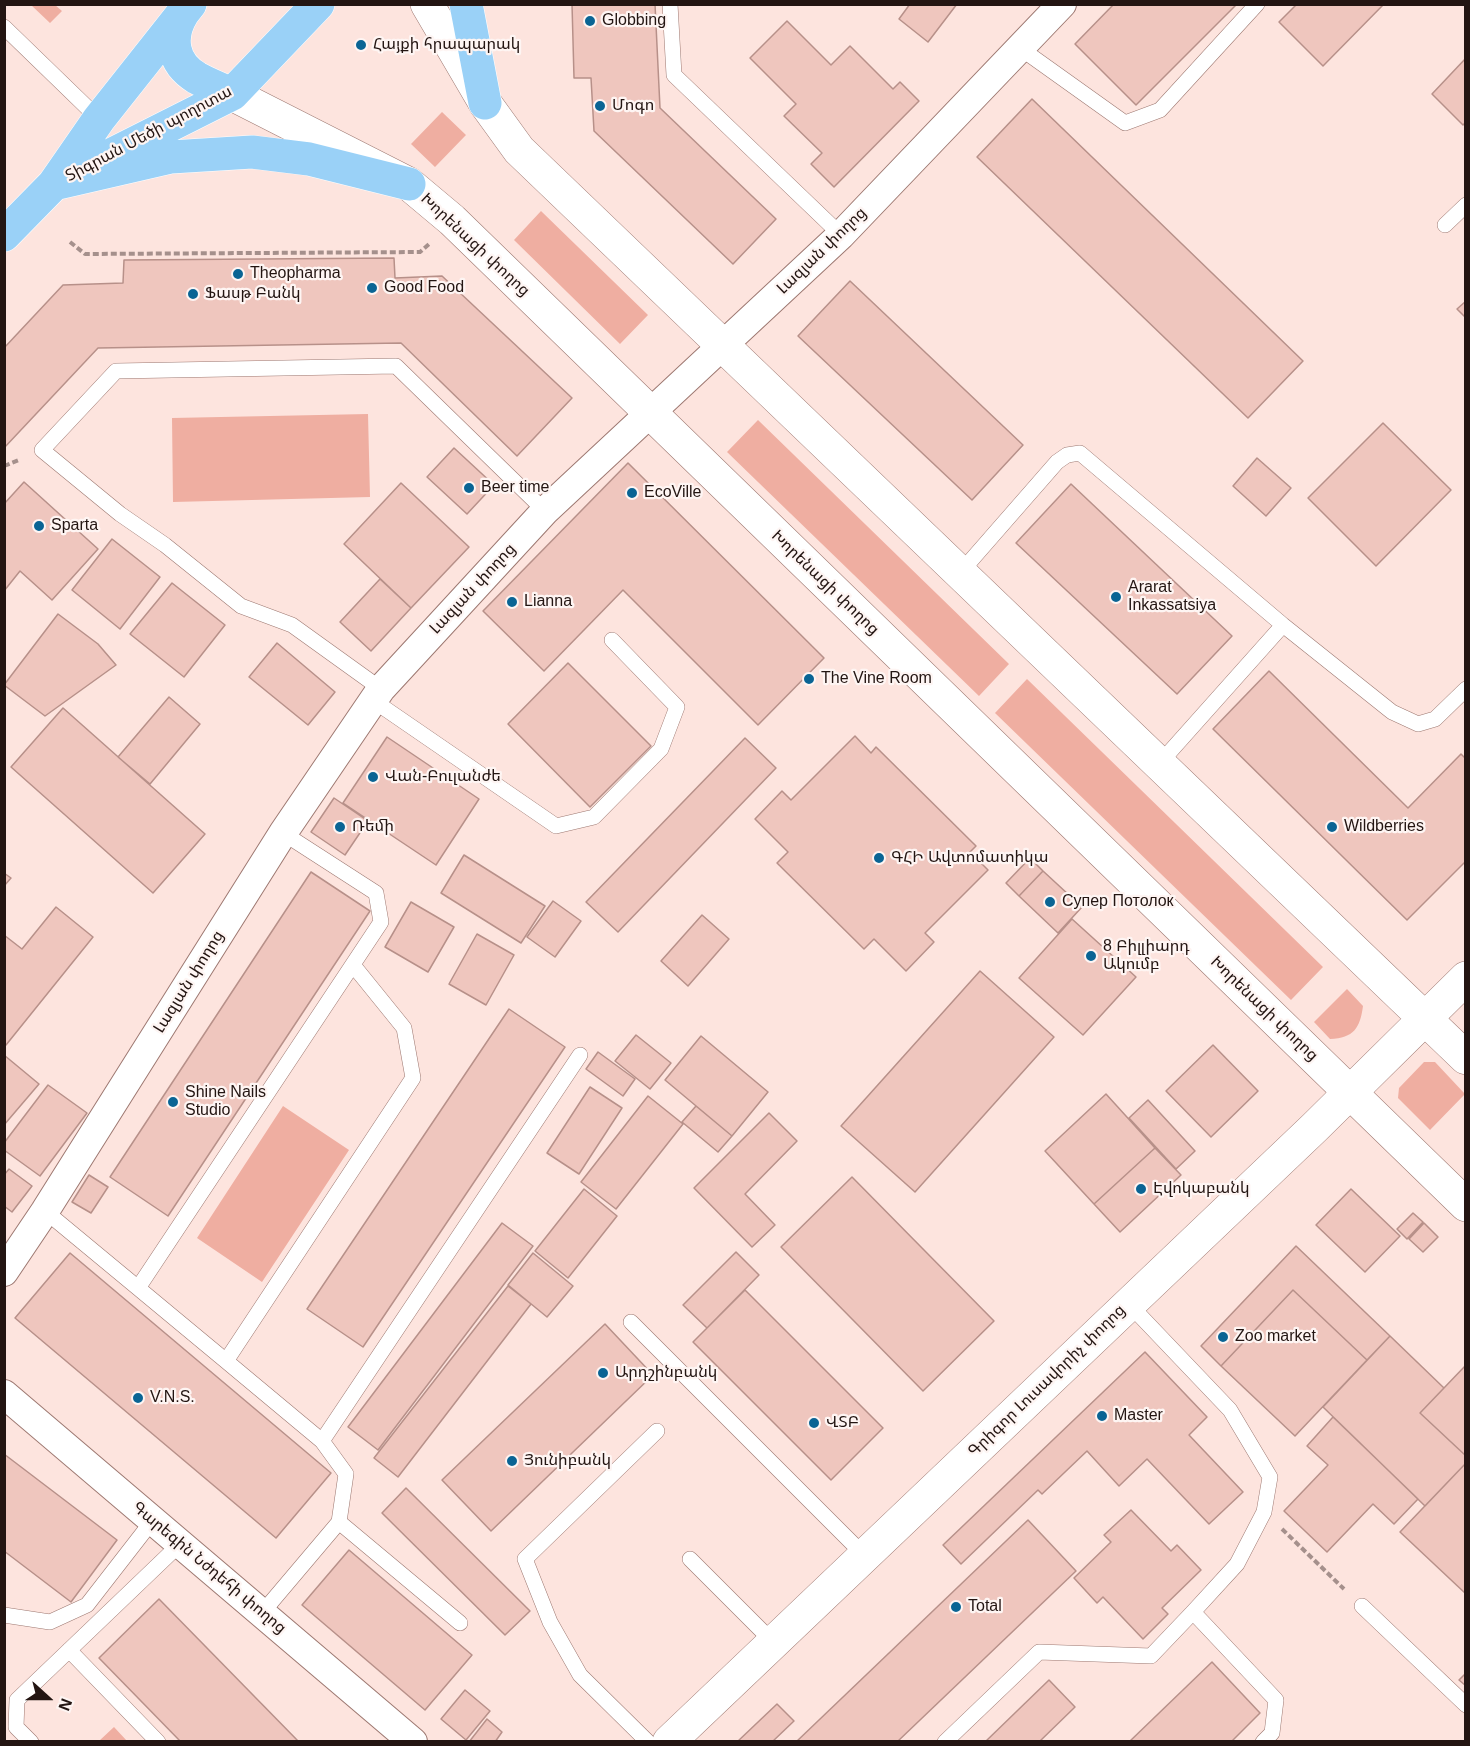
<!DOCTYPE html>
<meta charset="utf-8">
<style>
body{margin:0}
#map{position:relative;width:1470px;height:1746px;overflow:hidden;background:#fde4de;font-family:Arial,sans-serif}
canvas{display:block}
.frame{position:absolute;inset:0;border:6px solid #231512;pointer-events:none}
.north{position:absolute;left:18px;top:1668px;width:60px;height:60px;-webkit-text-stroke:4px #fef5f3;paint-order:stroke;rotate:111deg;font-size:16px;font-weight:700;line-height:24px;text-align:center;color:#231512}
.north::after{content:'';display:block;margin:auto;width:21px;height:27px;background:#231512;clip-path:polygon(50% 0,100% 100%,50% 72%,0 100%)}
</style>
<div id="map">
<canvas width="1470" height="1746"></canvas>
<div class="frame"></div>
<div class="north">N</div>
</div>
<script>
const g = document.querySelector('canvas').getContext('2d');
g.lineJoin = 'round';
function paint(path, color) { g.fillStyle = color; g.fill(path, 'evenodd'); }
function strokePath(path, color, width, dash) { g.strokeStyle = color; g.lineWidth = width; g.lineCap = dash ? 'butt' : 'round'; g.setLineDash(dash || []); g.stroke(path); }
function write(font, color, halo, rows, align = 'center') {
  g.font = font + ' Arial,"Noto Sans Armenian",sans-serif'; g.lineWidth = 4.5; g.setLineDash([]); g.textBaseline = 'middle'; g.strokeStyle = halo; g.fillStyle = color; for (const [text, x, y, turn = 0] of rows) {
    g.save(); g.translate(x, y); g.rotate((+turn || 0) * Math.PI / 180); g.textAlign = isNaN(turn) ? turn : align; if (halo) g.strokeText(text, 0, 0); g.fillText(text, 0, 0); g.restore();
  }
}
paint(new Path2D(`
 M31,5h24l7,6 -12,12z
 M442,112l24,23 -31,32 -24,-23z
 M541,211l107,104 -28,29 -106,-104z
 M368,414l2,83 -197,5 -1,-84z
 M758,420l251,244 -30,32 -252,-244z
 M1027,679l296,288 -32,33 -296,-287z
 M1347,989l16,17c-3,22 -9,32 -33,33l-16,-17z
 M1424,1062h11l30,32 -35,36 -32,-32 1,-10z
 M283,1106l66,44 -87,132 -65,-44z
 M114,1727l13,14h-28z`), '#efaea1');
const building = new Path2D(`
 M572,4h83l5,104 116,111 -43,45 -139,-133 -3,-53h-17z
 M910,4h47l-29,38 -29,-23z
 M1114,4h123l-101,101 -61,-61z
 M1297,4h87l-61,62 -44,-44z
 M787,21l44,44 19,-19 43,43 7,-7 19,19 -85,86 -23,-23 11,-11 -38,-37 12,-12 -46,-46z
 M1466,58v64l-3,3 -31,-31z
 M1032,99l271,262 -55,57 -271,-261z
 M394,258l1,20 47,-2 130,122 -55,58 -116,-113 -303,5 -94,100v-100l59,-63 60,-2 1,-23z
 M850,281l173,164 -51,55 -174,-164z
 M1466,301v17l-9,-9z
 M1383,423l68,67 -75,76 -68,-68z
 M454,448l40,37 -27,29 -40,-37z
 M1257,458l34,30 -25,28 -33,-30z
 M628,463l196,195 -66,67 -135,-135 -79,81 -61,-60z
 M24,482l74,67 -46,51 -32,-29 -16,20v-87z
 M401,483l68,64 -58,61 -67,-64z
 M1071,484l161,152 -55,58 -161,-151z
 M112,539l48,38 -40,52 -48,-39z
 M380,579l31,29 -40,43 -31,-29z
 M172,583l53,42 -41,52 -54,-43z
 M58,614l40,30 18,21 -71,51 -41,-31z
 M277,643l58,49 -27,33 -59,-48z
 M568,663l83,83 -61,61 -82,-83z
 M1269,671l139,137 53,-54 5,5v102l-59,59 -194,-191z
 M169,697l31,27 -50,60 -32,-27z
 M63,708l142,126 -52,59 -142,-126z
 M855,736l16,17 5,-6 100,99 -6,6 18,18 -63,63 9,9 -28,29 -32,-32 -10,10 -87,-86 11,-11 -33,-33 27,-28 9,9z
 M387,737l92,62 -43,66 -93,-62z
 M745,738l31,30 -158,164 -32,-30z
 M334,798l34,23 -23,34 -34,-23z
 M464,855l81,51 -24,37 -80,-50z
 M1030,858l13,13 -24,25 -13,-13z
 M1043,871l39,36 -24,26 -39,-37z
 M311,872l59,39 -202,305 -58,-39z
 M4,873l7,5 -7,8z
 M553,901l28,20 -26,36 -28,-20z
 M411,902l43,25 -26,45 -43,-25z
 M56,907l37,30 -87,108 -2,-2v-108l18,14z
 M702,915l27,24 -41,47 -27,-25z
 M1072,919l64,58 -53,58 -64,-57z
 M477,934l37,21 -28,50 -37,-21z
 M980,971l74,66 -139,155 -74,-66z
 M509,1009l56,38 -202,300 -56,-38z
 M636,1035l35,28 -21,26 -35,-28z
 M701,1036l67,56 -36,44 -67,-56z
 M1213,1045l45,46 -47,46 -45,-46z
 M598,1052l37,27 -12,17 -37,-27z
 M4,1055l35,29 -35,41z
 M48,1085l39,28 -47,63 -36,-26v-7z
 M590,1087l32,21 -43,66 -32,-21z
 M1106,1094l49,54 -61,56 -49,-53z
 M648,1096l35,28 -67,85 -35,-27z
 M1148,1100l47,51 -19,18 -47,-51z
 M696,1106l36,30 -14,16 -36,-30z
 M769,1113l28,28 -52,53 30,31 -23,22 -58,-59z
 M1155,1148l26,27 -61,57 -26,-28z
 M9,1169l23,17 -20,26 -8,-6v-31z
 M89,1175l19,12 -17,26 -19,-11z
 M852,1177l142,144 -71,70 -142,-144z
 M584,1189l33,27 -49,62 -33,-27z
 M1351,1189l49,47 -35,36 -49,-47z
 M1413,1213l10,9 -16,17 -10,-10z
 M502,1223l31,23 -155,204 -30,-23z
 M1424,1223l14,14 -15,15 -14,-13z
 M1296,1246l94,90 -23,24 -74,-70 -72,76 -20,-20z
 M736,1252l23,23 -52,53 -24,-23z
 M70,1253l261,220 -55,65 -261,-220z
 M533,1253l40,33 -26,31 -39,-32z
 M508,1286l23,18 -133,173 -24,-19z
 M745,1290l138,138 -52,52 -138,-138z
 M1293,1290l74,70 -72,76 -74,-70z
 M605,1324l48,51 -162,156 -49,-51z
 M1390,1336l54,52 -24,25 46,43v7l-41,43 -102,-99z
 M1145,1352l62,65 -18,18 54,57 -34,32 -62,-65 -28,27 -32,-35 -45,43 -4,-4 -77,74 -18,-19z
 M1466,1365v91l-46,-43z
 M1333,1417l85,82 -24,25 -21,-20 -46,48 -43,-41 44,-46 -21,-19z
 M4,1454l113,86 -46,62 -67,-51z
 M1466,1463v131l-66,-62z
 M406,1488l124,123 -25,24 -123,-122z
 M1131,1510l40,41 6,-6 24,25 -39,38 6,6 -25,25 -40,-42 -6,6 -23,-25 37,-36 -7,-7z
 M1028,1520l48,51 -179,171h-101z
 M349,1550l123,105 -47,55 -123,-105z
 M159,1599l140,143h-118l-82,-84z
 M1212,1662l48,51 -29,29h-102z
 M1466,1673v13l-7,-6z
 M1049,1680l26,27 -36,35h-54z
 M465,1690l25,21 -24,29 -25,-21z
 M777,1704l17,17 -22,21h-35z
 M487,1719l15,13 -7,10h-26z`);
paint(building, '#efc6be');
strokePath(building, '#b79089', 1.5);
const service = new Path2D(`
 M670,4l4,71 167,160
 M4,27l95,92
 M1020,48l105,75 35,-13 97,-106
 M1445,225l21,-20
 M960,573l97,-111 10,-7 13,-2 203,172 109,87 26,12 17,-5 31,-30
 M381,689l-89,-64 -51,-19 -76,-61 -45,-31 -78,-64 74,-79 280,-5 149,145
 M374,701l182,125 38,-9 67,-68 16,-42 -65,-67
 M1159,764l124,-139
 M45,1211l93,77 243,-366 -5,-29 -93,-60
 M138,1288l88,73 187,-283 -9,-50 -51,-63
 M631,1322l233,233
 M226,1361l96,80 24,33 -7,48 -77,91
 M322,1441l258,-386
 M339,1522l121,101
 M690,1559l83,83
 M1362,1606l104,99
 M1193,1612l83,88 -4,33 -9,9
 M4,1615l46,7 37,-17 66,-85
 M69,1650l89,92
 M31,1742l-15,-15 1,-27 163,-156
 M648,1742l-68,-67 -30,-53 -25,-63 132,-128
 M945,1742l94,-90 112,4 42,-44 44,-48 27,-52 6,-35 -40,-67 -101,-106`);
const minor = new Path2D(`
 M4,1272l41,-61 238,-378 98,-144 164,-178 296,-276 221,-231
 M4,1394l409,348`);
const tertiary = new Path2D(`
 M427,4l58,99 34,47 947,908
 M232,94l177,90 43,36 1014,985
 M669,1742l645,-614 152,-150`);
const primary = new Path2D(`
 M466,4l19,99
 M183,13c-15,24 -11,50 14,65 11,6 23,11 35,16
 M101,160l131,-66 86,-90
 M54,184l117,-27 81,-5 57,7 100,25
 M4,235l50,-51 45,-65 91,-115`);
strokePath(service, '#9d7871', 16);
strokePath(minor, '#9d7871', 30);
strokePath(tertiary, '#9d7871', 34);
strokePath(primary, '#fff', 34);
strokePath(new Path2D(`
 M70,242l15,12 335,-2 9,-8
 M4,466l15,-6
 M1282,1529l62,60`), '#a5908c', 4, [6, 3]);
strokePath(service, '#fff', 15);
strokePath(minor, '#fff', 28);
strokePath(tertiary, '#fff', 33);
strokePath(primary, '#9ad1f7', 33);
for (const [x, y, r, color] of [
 [590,21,6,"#0a6494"],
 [361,45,6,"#0a6494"],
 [600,106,6,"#0a6494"],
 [238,274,6,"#0a6494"],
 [372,288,6,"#0a6494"],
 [193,294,6,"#0a6494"],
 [469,488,6,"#0a6494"],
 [632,493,6,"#0a6494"],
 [39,526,6,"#0a6494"],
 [1116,597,6,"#0a6494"],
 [512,602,6,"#0a6494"],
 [809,679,6,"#0a6494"],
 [373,777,6,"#0a6494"],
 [340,827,6,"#0a6494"],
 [1332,827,6,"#0a6494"],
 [879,858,6,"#0a6494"],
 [1050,902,6,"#0a6494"],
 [1091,956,6,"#0a6494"],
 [173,1102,6,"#0a6494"],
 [1141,1189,6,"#0a6494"],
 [1223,1337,6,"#0a6494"],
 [603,1373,6,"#0a6494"],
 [138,1398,6,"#0a6494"],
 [1102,1416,6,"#0a6494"],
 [814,1423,6,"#0a6494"],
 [512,1461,6,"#0a6494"],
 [956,1607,6,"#0a6494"]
]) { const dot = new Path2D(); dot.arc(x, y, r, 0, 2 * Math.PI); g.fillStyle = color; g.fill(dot); strokePath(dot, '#fef5f3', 2); }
write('16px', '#231512', '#fef5f3', [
 ["Globbing",602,21],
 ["Հայքի հրապարակ",373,45],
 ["Մոգո",612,106],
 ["Theopharma",250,274],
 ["Good Food",384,288],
 ["Ֆասթ Բանկ",205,294],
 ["Beer time",481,488],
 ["EcoVille",644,493],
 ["Sparta",51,526],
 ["Ararat",1128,588],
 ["Inkassatsiya",1128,606],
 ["Lianna",524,602],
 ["The Vine Room",821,679],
 ["Վան-Բուլանժե",385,777],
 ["Ռեմի",352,827],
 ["Wildberries",1344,827],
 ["ԳՀԻ Ավտոմատիկա",891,858],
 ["Супер Потолок",1062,902],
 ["8 Բիլլիարդ",1103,947],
 ["Ակումբ",1103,965],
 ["Shine Nails",185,1093],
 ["Studio",185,1111],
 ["Էվոկաբանկ",1153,1189],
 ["Zoo market",1235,1337],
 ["Արդշինբանկ",615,1373],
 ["V.N.S.",150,1398],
 ["Master",1114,1416],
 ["ՎՏԲ",826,1423],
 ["Յունիբանկ",524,1461],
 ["Total",968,1607]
], 'left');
write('16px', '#231512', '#fef5f3', [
 ["Տիգրան Մեծի պողոտա",149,134,-28],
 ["Խորենացի փողոց",475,245,43],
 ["Լազյան փողոց",822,251,-44],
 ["Խորենացի փողոց",825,583,44],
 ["Լազյան փողոց",473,589,-47],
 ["Լազյան փողոց",189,982,-58],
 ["Խորենացի փողոց",1264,1009,44],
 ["Գրիգոր Լուսավորիչ փողոց",1047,1381,-44],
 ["Գարեգին Նժդեհի փողոց",209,1568,40]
]);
</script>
